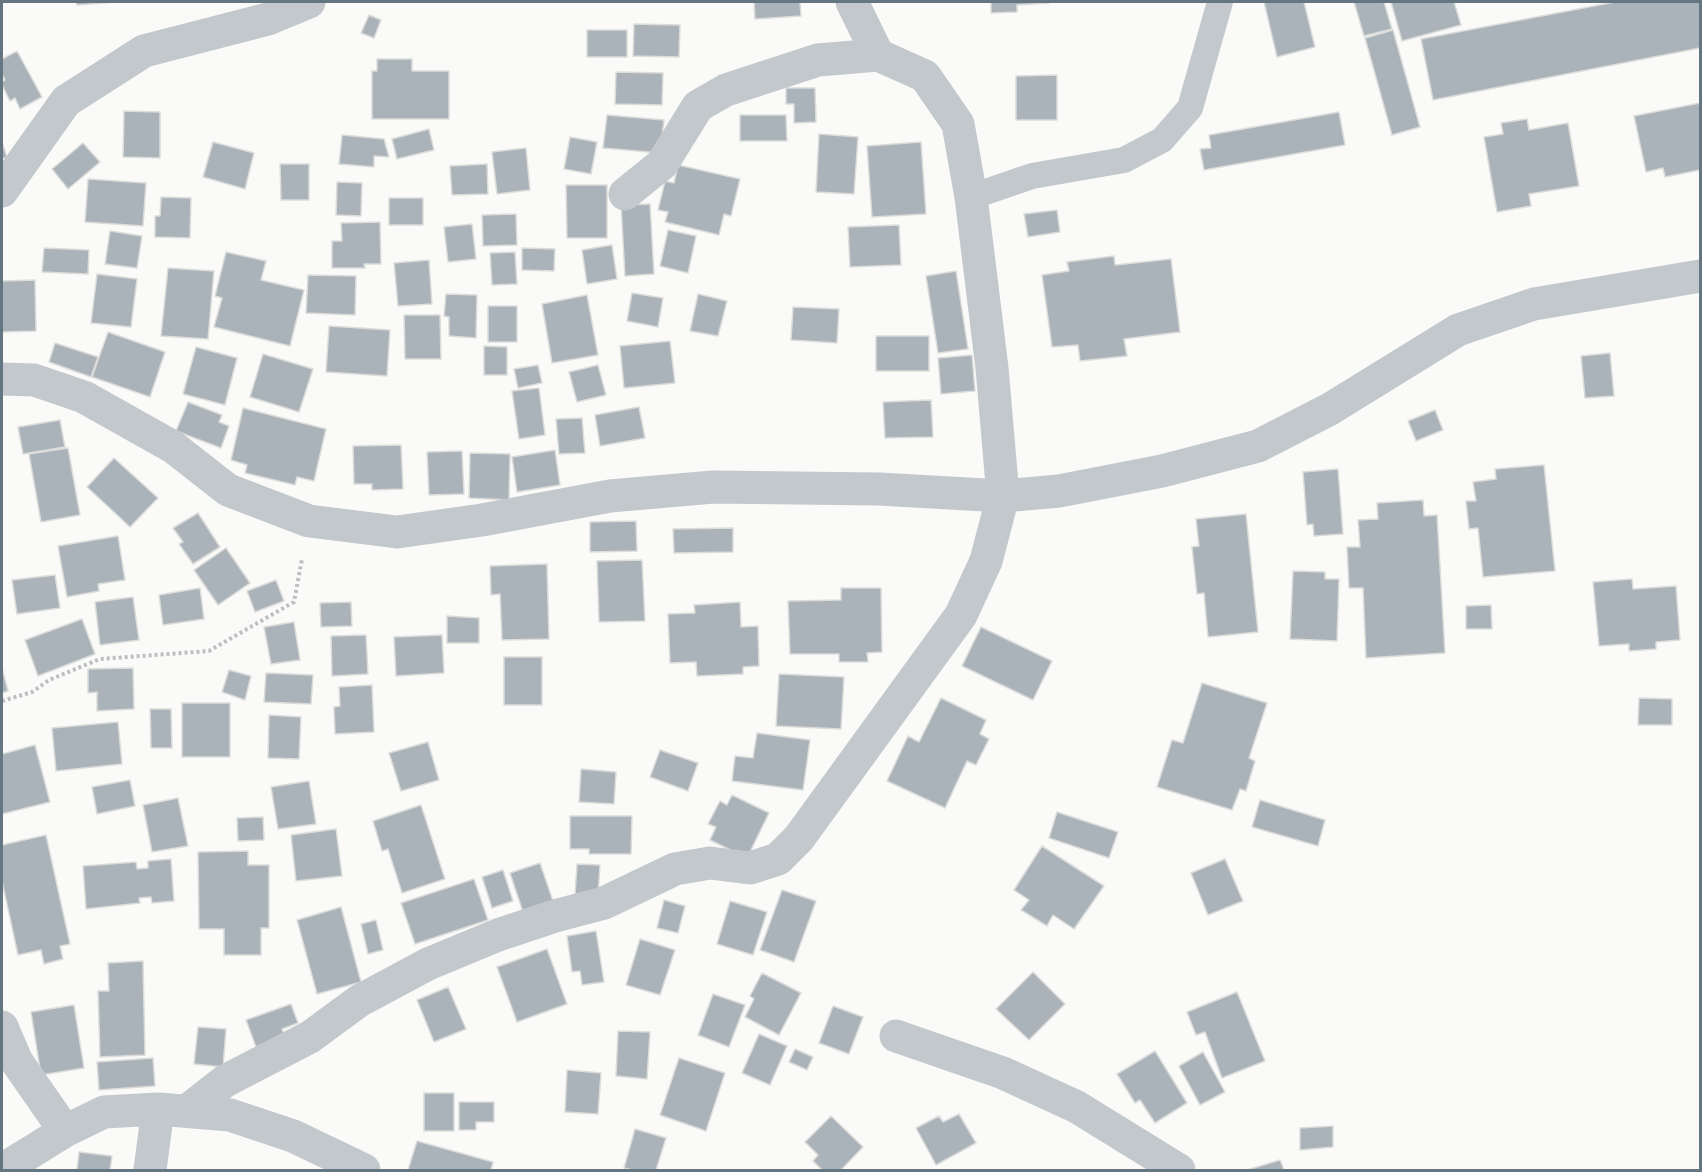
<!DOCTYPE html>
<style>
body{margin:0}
#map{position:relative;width:1702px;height:1172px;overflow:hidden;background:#fafaf8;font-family:"Sofia Sans Condensed",sans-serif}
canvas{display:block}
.frame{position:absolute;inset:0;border:3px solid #657683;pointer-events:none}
</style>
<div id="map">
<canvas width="1702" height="1172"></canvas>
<div class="frame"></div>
</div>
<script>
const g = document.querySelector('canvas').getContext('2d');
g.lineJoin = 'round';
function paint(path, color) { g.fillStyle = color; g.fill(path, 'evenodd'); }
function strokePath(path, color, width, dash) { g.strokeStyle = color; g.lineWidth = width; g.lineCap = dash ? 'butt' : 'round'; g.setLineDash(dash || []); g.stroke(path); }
const building = new Path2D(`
 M76,2h40l-39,3z
 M754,2h46l1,14 -46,3z
 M991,2h58v1l-32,2v7l-26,1z
 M1264,2h40l11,45 -38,10z
 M1354,2h30l8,27 -28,7z
 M1391,2h63l7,23 -59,16z
 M1615,2h85v46l-267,52 -12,-61z
 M369,15l12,5 -7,18 -13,-5z
 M634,24l46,1 -1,32 -46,-1z
 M587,30h40v27h-40z
 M1393,30l27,97 -28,8 -27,-97z
 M17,51l25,46 -22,12 -5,-11 -5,3 -8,-16v-3l3,-2 -3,-6v-15z
 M377,59h35v12h37v48h-77v-48h5z
 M616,72l47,1 -1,32 -47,-1z
 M1057,75v45h-41v-44z
 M786,88h29l1,34 -22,1v-19h-8z
 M1700,103v67l-35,7 -2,-9 -17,4 -12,-56z
 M124,111l36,1v46l-37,-1z
 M1339,112l6,33 -141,25 -4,-21 11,-1 -2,-13z
 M607,115l57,5 -4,33 -57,-5z
 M740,115h46l1,26h-47z
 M1527,119l2,11 39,-7 11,63 -50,8 2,12 -34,6 -13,-75 19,-3 -2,-11z
 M429,129l5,21 -37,9 -5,-20z
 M819,134l39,3 -4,57 -38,-2z
 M342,135l42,4 5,18 -15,-1v11l-35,-3z
 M570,137l27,5 -6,32 -27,-5z
 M2,142l5,15 -5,2z
 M213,142l41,11 -9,36 -42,-12z
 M921,142l5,72 -54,3 -5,-71z
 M83,143l17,19 -32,27 -16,-20z
 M526,148l4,42 -33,4 -5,-42z
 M280,164h29v36h-28z
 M487,164l1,30 -36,1 -2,-29z
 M678,165l62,14 -9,37 -7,-2 -5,21 -54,-13 3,-10 -10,-2 7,-29 9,2z
 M88,179l58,4 -3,43 -58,-4z
 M337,182l25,1 -1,33 -25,-1z
 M566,185h41v53h-40z
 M161,197l30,1 -1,40 -35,-1v-21h5z
 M389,198h34v27h-34z
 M650,204l4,70 -29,2 -4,-71z
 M1057,210l3,22 -32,5 -4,-23z
 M516,214l1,31 -34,1 -1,-31z
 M380,222l1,42h-17l1,4h-33v-27h10l-1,-18z
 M472,224l4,35 -28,3 -4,-35z
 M899,225l2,40 -51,2 -2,-40z
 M668,230l28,6 -8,37 -28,-7z
 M110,231l32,5 -5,32 -32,-4z
 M612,245l5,34 -30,5 -5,-34z
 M44,248l45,2 -1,24 -46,-2z
 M522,248l33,1 -1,22 -32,-1z
 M226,252l40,9 -5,19 43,10 -14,56 -76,-19 8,-29 -7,-2z
 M515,252l2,32 -25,1 -2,-32z
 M1114,256l1,9 56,-6 9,73 -56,7 3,17 -47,5 -2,-16 -26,2 -10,-72 27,-4 -2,-9z
 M429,260l3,44 -34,2 -4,-43z
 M168,268l46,3 -6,68 -47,-3z
 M956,271l12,78 -30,4 -12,-77z
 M97,274l40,5 -6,48 -40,-4z
 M308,275l48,1 -1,39 -49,-2z
 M35,280l1,51 -34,1v-51z
 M632,293l31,5 -5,29 -31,-6z
 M446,294l31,1 -1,43 -27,-2v-19l-5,-1z
 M698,294l29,7 -9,35 -28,-5z
 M587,295l11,60 -46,8 -10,-59z
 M488,306h29v36h-29z
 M793,307l46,2 -2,34 -46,-3z
 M404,315h36l1,44h-36z
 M329,326l61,4 -3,46 -61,-4z
 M108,332l57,20 -15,45 -58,-20z
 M876,336h53v35h-53z
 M670,341l5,42 -51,5 -4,-42z
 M55,343l43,14 -7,20 -42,-15z
 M484,346l23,1v28h-23z
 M196,347l41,11 -12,47 -42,-11z
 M1610,353l4,43 -29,2 -4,-42z
 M263,354l50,15 -14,43 -49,-15z
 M972,355l3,36 -34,3 -3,-36z
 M538,365l4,18 -24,5 -4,-19z
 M598,365l8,30 -29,7 -8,-30z
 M539,388l6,47 -26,4 -7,-48z
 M931,400l2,37 -48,1 -2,-36z
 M188,402l34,13 -3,7 10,4 -8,22 -45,-17z
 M639,407l6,31 -45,8 -5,-31z
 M243,408l83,21 -12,52 -17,-4 -2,8 -50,-12 2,-8 -16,-5z
 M1435,410l8,20 -27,11 -8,-20z
 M582,418l3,35 -26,1 -3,-35z
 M60,420l5,27 -42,7 -5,-27z
 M401,445l2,44 -31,1v-6h-18l-1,-38z
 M68,448l12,67 -39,7 -12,-68z
 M555,450l5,35 -43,7 -5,-35z
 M462,451l2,43 -35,1 -2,-43z
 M470,453l40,1 -1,46 -40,-2z
 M114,458l44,40 -28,29 -43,-40z
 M1544,465l11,106 -72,6 -5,-49 -9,1 -3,-28h10l-3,-19 23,-3 -1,-10z
 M1338,469l5,65 -29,2 -1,-12 -6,1 -4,-53z
 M1423,500l1,16 13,-1 8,138 -79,5 -3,-70h-14l-2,-41h13l-2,-27 20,-1 -1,-16z
 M198,513l22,34 -27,17 -14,-20 4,-2 -10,-14z
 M1246,514l12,118 -50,5 -4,-44 -7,1 -5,-47 7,-1 -3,-27z
 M636,521l1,30 -47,1v-30z
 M733,528v24l-59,1 -1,-24z
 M118,536l7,44 -27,4 1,7 -32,6 -9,-51z
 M226,548l24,35 -32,22 -24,-35z
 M642,560l3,61 -46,1 -2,-61z
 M547,564l2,75 -47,1 -2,-46 -9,1 -1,-29z
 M1293,571l32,1v7h14l-2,62 -47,-2z
 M55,575l5,33 -43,6 -5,-34z
 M1632,579l1,10 43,-3 4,54 -24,2v7l-27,2v-7l-30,2 -6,-64z
 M276,580l8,21 -29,11 -8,-21z
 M200,588l4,31 -41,6 -4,-30z
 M841,588h40l1,64 -15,1 1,9h-29v-8h-49l-2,-53 53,-1z
 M133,597l6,43 -39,5 -5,-43z
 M351,602l1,24 -31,1 -1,-24z
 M740,602l1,25 17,-1 1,40 -16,1v7l-46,2 -1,-14 -26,1 -2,-49 27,-1 -1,-8z
 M1491,605l1,24h-26v-23z
 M447,616l32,2v25h-32z
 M82,619l13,35 -57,22 -13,-36z
 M294,622l6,38 -29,4 -7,-37z
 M981,627l71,34 -19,39 -71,-34z
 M366,635l2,39 -36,2 -1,-40z
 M442,635l2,38 -48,3 -2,-39z
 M504,657h38v48h-38z
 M2,668l6,23 -6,2z
 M133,668l1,41 -37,2v-19l-9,1v-24z
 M229,670l22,6 -6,24 -23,-8z
 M266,673l47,2 -2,29 -47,-2z
 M779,674l65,3 -3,52 -65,-3z
 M1202,683l65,20 -18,55 6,3 -9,30 -6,-2 -8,21 -75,-23 15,-47 11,3z
 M372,685l2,47 -39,2 -1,-27 6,-1 -1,-19z
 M941,698l45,22 -6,14 9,5 -13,26 -9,-4 -22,47 -58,-27 21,-45 11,6z
 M1639,698l33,1v26h-34z
 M182,703h48v54h-48z
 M150,709h21l1,39h-21z
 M269,715l32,2 -2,42 -31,-1z
 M118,722l4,42 -66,7 -4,-43z
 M757,733l53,7 -7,50 -71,-9 3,-25 18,2z
 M428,742l11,38 -38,11 -12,-38z
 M35,745l15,57 -48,12v-60z
 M660,750l38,13 -10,28 -38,-14z
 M581,769l35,3 -2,32 -35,-2z
 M130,780l5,26 -38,8 -5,-27z
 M309,781l7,43 -38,5 -7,-42z
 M732,795l37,18 -22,45 -37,-18 6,-13 -8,-3 12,-23 7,4z
 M178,798l10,48 -36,6 -9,-47z
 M1260,800l65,20 -7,26 -66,-19z
 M421,805l24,74 -43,14 -14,-44 -6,2 -9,-30z
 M1057,812l61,20 -9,26 -60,-20z
 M570,816h62l-1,38h-42v-5h-19z
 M263,817l1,23 -26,1 -1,-23z
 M336,829l6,47 -46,5 -5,-46z
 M46,835l24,109 -10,2 3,13 -19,5 -3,-14 -23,5 -16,-74v-36z
 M1042,846l62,40 -30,43 -21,-14 -6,11 -26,-16 8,-10 -15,-10z
 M248,851v14h21v63h-8v27h-37v-26h-25l-1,-77z
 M171,859l3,42 -22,2 -1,-6 -12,1 1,5 -54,6 -3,-43 53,-4 1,7 11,-1v-7z
 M1225,859l18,42 -35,14 -17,-42z
 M540,863l13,38 -30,11 -13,-39z
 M577,864l23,1 -2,31 -23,-1z
 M503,870l10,31 -21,7 -10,-31z
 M474,879l14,41 -73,24 -14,-41z
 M782,890l34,11 -22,61 -34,-12z
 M664,900l21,6 -7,27 -21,-5z
 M730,901l37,11 -14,43 -36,-11z
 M341,907l20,75 -44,12 -20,-74z
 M376,920l7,30 -15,4 -7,-30z
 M596,931l8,51 -22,3 -2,-14 -8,1 -5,-36z
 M640,939l35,11 -15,45 -34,-10z
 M547,949l20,55 -50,18 -20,-55z
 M143,961l2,94 -45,2 -2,-66h11l-1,-28z
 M1033,972l32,32 -36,36 -33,-31z
 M762,973l39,20 -22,42 -34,-18 9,-18 -4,-3z
 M448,987l18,42 -32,13 -17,-42z
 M1237,992l28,69 -43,17 -17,-46 -9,3 -9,-23z
 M713,994l32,11 -16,42 -31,-12z
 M291,1004l7,19 -16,6 3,7 -29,11 -10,-27z
 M74,1005l10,63 -43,7 -10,-63z
 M833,1006l30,11 -14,37 -30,-11z
 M198,1027l28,2 -3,38 -29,-3z
 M618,1031l32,1 -3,47 -31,-3z
 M759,1034l28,12 -17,39 -28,-12z
 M795,1049l18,8 -6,13 -18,-8z
 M1155,1051l32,52 -32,20 -15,-23 -5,3 -18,-29z
 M1203,1052l22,40 -25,13 -21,-39z
 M153,1058l2,28 -56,4 -2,-28z
 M679,1058l46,15 -19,58 -46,-16z
 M567,1070l34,3 -3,41 -33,-2z
 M424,1093h30v38h-30z
 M459,1102h35v20h-18v8h-17z
 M959,1114l17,29 -40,22 -20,-37 23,-12 4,6z
 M831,1116l32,31 -22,23h-19l-9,-9 5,-6 -13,-13z
 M1333,1126v21l-33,3v-22z
 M635,1129l31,9 -10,32h-23l-9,-2z
 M417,1141l76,21 -2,8h-83z
 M79,1152l33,4 -2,14h-33z
 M1280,1160l4,10h-37z`);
paint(building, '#aab3b9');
strokePath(building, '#dcdcda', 1.5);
strokePath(new Path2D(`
 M2,701l30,-9 17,-12 51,-21 109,-8 85,-49 8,-43`), '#bbbfc2', 4, [3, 3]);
strokePath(new Path2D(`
 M971,197l61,-21 92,-16 38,-20 28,-32 30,-106`), '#c3c8cc', 26);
strokePath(new Path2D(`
 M852,2l26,53
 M2,191l64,-90 78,-50 124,-32 41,-17
 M2,379l32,1 50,17 89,50 55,43 81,31 88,11 85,-12 128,-24 103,-9 166,2 124,7 56,-5 103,-20 96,-25 72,-37 128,-79 76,-26 166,-28
 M2,1027l15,35 48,69
 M896,1036l107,37 74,34 102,63
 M188,1110l37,-29 85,-44 49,-36 69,-37 70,-29 57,-19 49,-13 71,-34 35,-6 40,5 28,-9 21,-21 162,-223 25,-54 17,-65 -11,-128 -21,-171 -13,-73 -33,-48 -47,-21 -60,5 -92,30 -28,16 -36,58 -37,30
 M2,1170l63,-39 39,-19 54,-3 72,6 63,21 71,34
 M150,1170l8,-61`), '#c3c8cc', 33);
</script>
